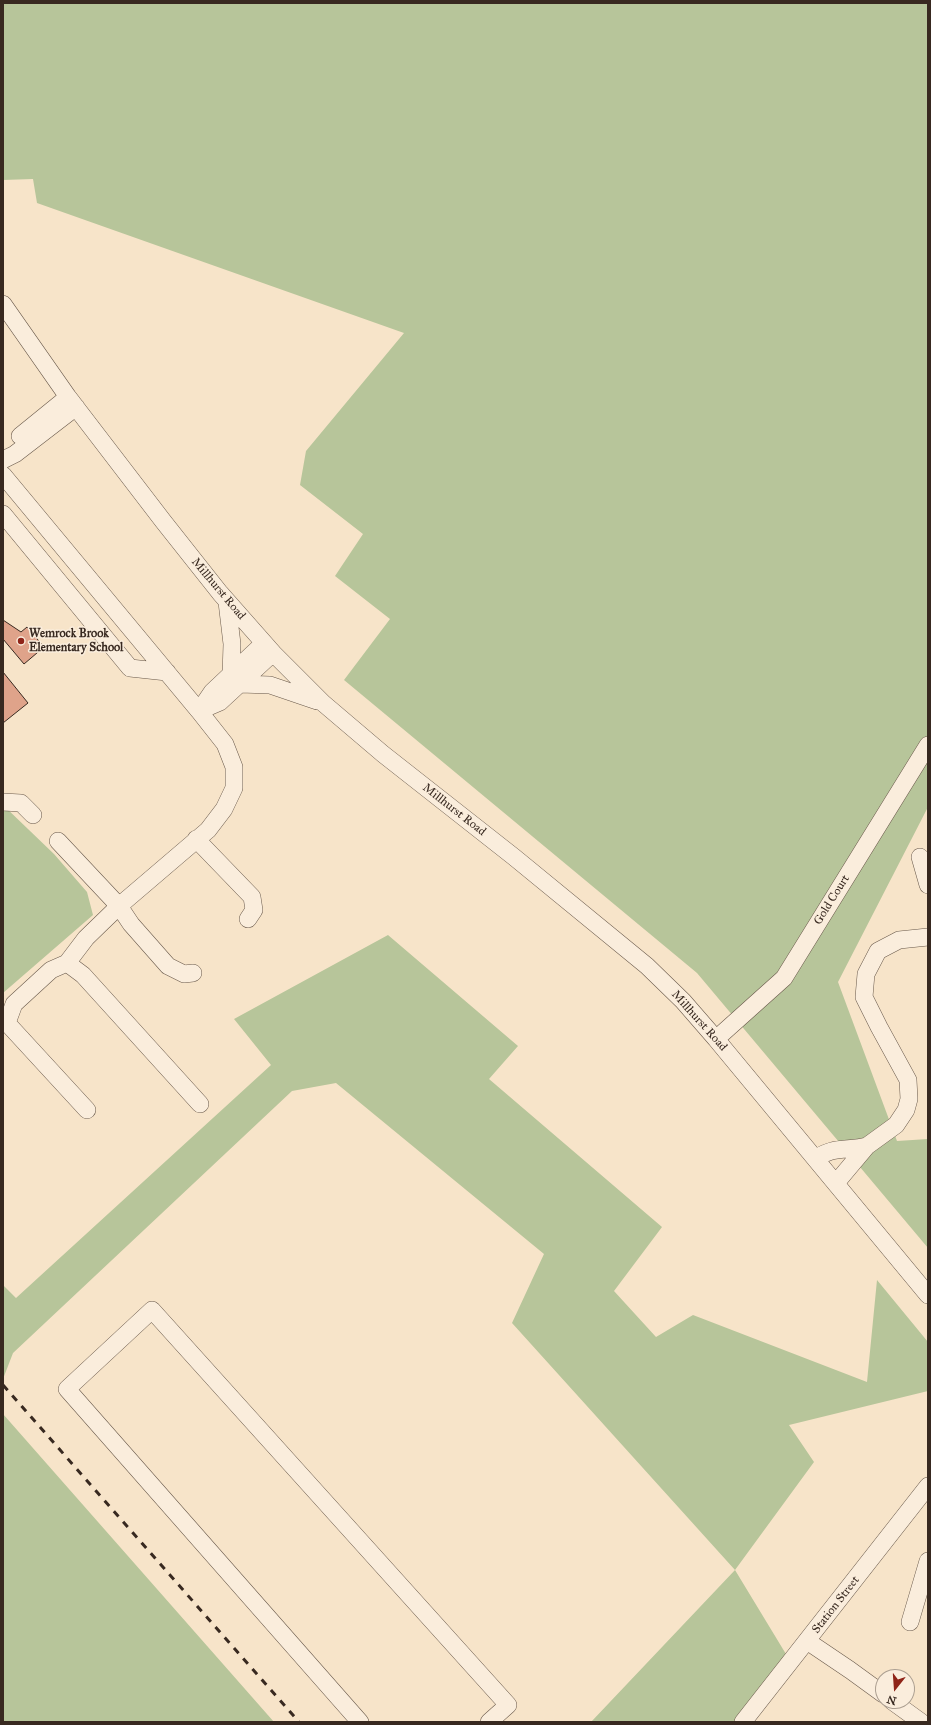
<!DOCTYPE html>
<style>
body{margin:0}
#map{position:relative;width:931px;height:1725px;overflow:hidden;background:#f7e4c9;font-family:"IM FELL Great Primer",serif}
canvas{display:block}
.frame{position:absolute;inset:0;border:4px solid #382920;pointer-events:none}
.north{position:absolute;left:875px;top:1669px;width:40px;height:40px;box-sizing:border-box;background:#faeddc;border:1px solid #ac9f91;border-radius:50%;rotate:197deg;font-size:11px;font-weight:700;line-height:16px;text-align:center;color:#382920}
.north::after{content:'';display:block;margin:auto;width:14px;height:18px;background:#8f2418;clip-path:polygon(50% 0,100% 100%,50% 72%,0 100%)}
</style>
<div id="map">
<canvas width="931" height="1725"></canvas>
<div class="frame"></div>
<div class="north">N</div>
</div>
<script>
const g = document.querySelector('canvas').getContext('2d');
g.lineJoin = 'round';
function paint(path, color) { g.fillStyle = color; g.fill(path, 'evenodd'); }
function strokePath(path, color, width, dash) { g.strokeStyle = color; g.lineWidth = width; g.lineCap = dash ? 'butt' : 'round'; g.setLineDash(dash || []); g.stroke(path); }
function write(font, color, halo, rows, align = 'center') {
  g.font = font + ' "IM FELL Great Primer",serif'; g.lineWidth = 3; g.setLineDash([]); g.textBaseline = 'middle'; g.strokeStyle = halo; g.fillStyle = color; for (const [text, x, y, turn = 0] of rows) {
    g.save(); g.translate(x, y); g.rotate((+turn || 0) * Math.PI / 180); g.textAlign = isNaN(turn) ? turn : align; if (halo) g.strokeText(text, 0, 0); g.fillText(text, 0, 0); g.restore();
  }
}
paint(new Path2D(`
 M3,3h925v804l-90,175 59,159 31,-2v109l-231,-275 -353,-293 46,-61 -55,-43 28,-42 -63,-49 6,-34 98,-118 -367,-130 -4,-24 -30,1z
 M3,805l51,49 33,38 6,23 -90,78z
 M388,935l130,111 -29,33 173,148 -48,64 42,46 37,-22 174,67 10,-102 51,62v49l-139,34 25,37 -79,108 57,94 -44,58h-157l144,-152 -223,-247 32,-69 -208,-171 -44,8 -279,262 -10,26v-94l13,13 255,-233 -37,-46z
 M3,1414l271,308h-271z`), '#b7c59a');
const building = new Path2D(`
 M3,620l18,12 6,-5 17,20 -20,17 -21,-25z
 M3,672l25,31 -25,20z`);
paint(building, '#dfa38a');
strokePath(building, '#382920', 1);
const minor = new Path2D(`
 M3,304l65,93 95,124 57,72 53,60 50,50 60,51 131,103 133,109 36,35 33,38 212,256
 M20,436l48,-39
 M3,460l12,-6 61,-47
 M3,475l196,236 26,33 9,23v21l-10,21 -16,21 -89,76 -33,32 -19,25
 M3,514l127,154 37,4
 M227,602l5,42 -1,32
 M240,684l30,1 47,16
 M199,711l21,-9 53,-49
 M199,711l13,-19 52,-49
 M3,802l18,1 12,12
 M196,839l56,58 2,13 -6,9
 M58,841l61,65 12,18 37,42 16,8 9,-1
 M920,857l8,28
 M716,1039l68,-61 144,-233
 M87,1110l-80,-87 7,-19 37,-34 16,-7 16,12 117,129
 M816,1159c15,-13 33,-8 51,-13
 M836,1183l31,-37 29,-21 10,-15 3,-11 -1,-19 -29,-53 -15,-30 2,-23 12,-23 21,-11 29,-3
 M910,1622l18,-61
 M807,1641l43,29 33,24
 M892,1701l29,21
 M360,1722l-293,-333 85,-79 356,395 -19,17
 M743,1722l185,-236`);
strokePath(minor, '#68584a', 18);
strokePath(minor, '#faeddc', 17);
strokePath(new Path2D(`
 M3,1385l296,337`), '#382920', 3, [7, 7]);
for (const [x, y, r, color] of [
 [21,641,4,"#8f2418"]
]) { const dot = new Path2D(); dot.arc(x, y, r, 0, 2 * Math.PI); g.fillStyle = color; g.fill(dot); strokePath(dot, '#faeddc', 1.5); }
write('12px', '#382920', '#faeddc', [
 ["Millhurst Road",218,589,50],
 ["Millhurst Road",454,810,38],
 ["Gold Court",832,900,-58],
 ["Millhurst Road",699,1021,48],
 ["Station Street",836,1605,-52]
]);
write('bold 12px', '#382920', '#faeddc', [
 ["Wemrock Brook",29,634],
 ["Elementary School",29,648]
], 'left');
</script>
